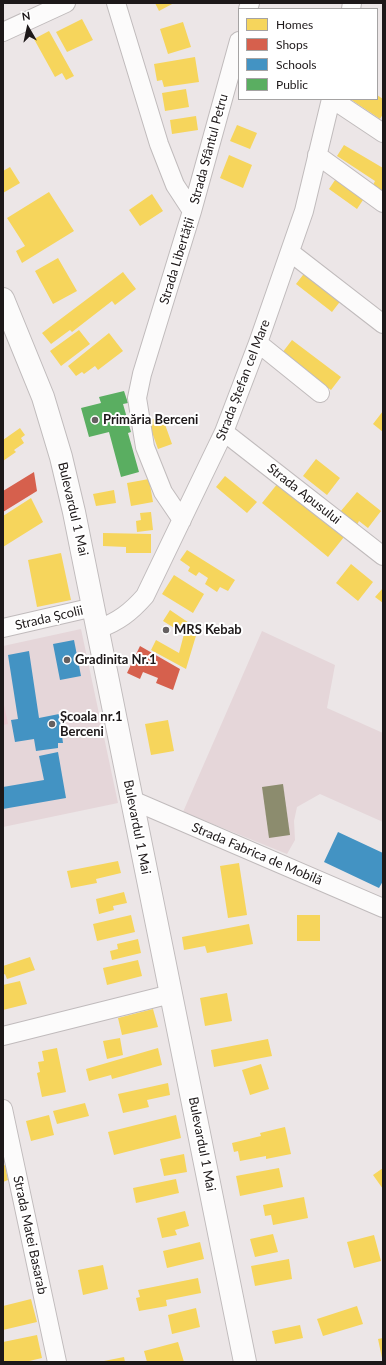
<!DOCTYPE html>
<meta charset="utf-8">
<style>
body{margin:0}
#map{position:relative;width:386px;height:1365px;overflow:hidden;background:#ece6e7;font-family:Lato,sans-serif}
canvas{display:block}
.frame{position:absolute;inset:0;border:4px solid #1d1819;pointer-events:none}
.legend{position:absolute;left:238px;top:8px;width:140px;height:92px;box-sizing:border-box;background:#fff;border:1px solid #a5a3a3;margin:0;padding:5px 7px;list-style:none;font-size:12px;color:#1d1819}
.legend li{display:flex;align-items:center;gap:8px;height:20px}
.legend b{width:20px;border:1px solid #a5a3a3}
.north{position:absolute;left:8px;top:8px;width:40px;height:40px;-webkit-text-stroke:3px #fff;paint-order:stroke;rotate:351deg;font-size:11px;font-weight:700;line-height:16px;text-align:center;color:#1d1819}
.north::after{content:'';display:block;margin:auto;width:14px;height:18px;background:#1d1819;clip-path:polygon(50% 0,100% 100%,50% 72%,0 100%)}
</style>
<div id="map">
<canvas width="386" height="1365"></canvas>
<div class="frame"></div>
<ul class="legend">
<li><b style="height:11px;background:#f6d55c"></b>Homes</li>
<li><b style="height:11px;background:#d6604d"></b>Shops</li>
<li><b style="height:11px;background:#4393c3"></b>Schools</li>
<li><b style="height:11px;background:#5aae61"></b>Public</li>
</ul>
<div class="north">N</div>
</div>
<script>
const g = document.querySelector('canvas').getContext('2d');
g.lineJoin = 'round';
function paint(path, color) { g.fillStyle = color; g.fill(path, 'evenodd'); }
function strokePath(path, color, width, dash) { g.strokeStyle = color; g.lineWidth = width; g.lineCap = dash ? 'butt' : 'round'; g.setLineDash(dash || []); g.stroke(path); }
function write(font, color, halo, rows, align = 'center') {
  g.font = font + ' Lato,sans-serif'; g.lineWidth = 4; g.setLineDash([]); g.textBaseline = 'middle'; g.strokeStyle = halo; g.fillStyle = color; for (const [text, x, y, turn = 0] of rows) {
    g.save(); g.translate(x, y); g.rotate((+turn || 0) * Math.PI / 180); g.textAlign = isNaN(turn) ? turn : align; if (halo) g.strokeText(text, 0, 0); g.fillText(text, 0, 0); g.restore();
  }
}
paint(new Path2D(`
 M81,629l37,174 -115,24v-181z
 M262,631l73,34 -8,43 56,25v89l-63,-28 -23,13 -3,14 1,19 -8,14 -104,-42z`), '#e5d6d9');
paint(new Path2D(`
 M3,700l5,24 -5,1z`), '#e9c9d0');
paint(new Path2D(`
 M155,3h19l-15,8z
 M82,19l11,21 -26,12 -11,-20z
 M183,22l8,25 -23,7 -8,-25z
 M49,31l25,45 -8,4 -4,-7 -7,4 -21,-38z
 M195,57l4,25 -35,5 -2,-7 -5,1 -3,-17z
 M186,89l3,18 -24,4 -3,-18z
 M377,95l6,4v15l-3,5 -30,-20h27z
 M196,116l2,14 -26,4 -2,-14z
 M237,125l20,8 -7,16 -20,-8z
 M344,145l39,23v25l-11,-6 3,-6 -38,-25z
 M229,155l23,10 -9,23 -23,-10z
 M10,167l10,16 -17,10v-22z
 M339,174l28,20 -10,15 -28,-20z
 M49,192l25,39 -52,32 -6,-12 9,-5 -18,-28z
 M152,194l11,17 -23,15 -11,-16z
 M58,258l19,33 -24,13 -18,-33z
 M306,271l36,28 -10,13 -36,-28z
 M123,272l13,17 -21,16 -3,-4 -40,31 -2,-2 -19,14 -9,-11z
 M79,330l11,14 -29,22 -11,-15z
 M109,333l14,18 -25,19 -3,-4 -11,8 -2,-2 -6,4 -8,-10z
 M292,340l49,37 -10,13 -49,-37z
 M383,411v21l-10,-8z
 M162,416l10,28 -14,5 -10,-28z
 M20,428l5,7 -4,3 3,5 -10,7 2,2 -13,9v-21z
 M316,459l24,19 -13,17 -24,-19z
 M225,476l32,26 -10,11 -31,-26z
 M149,479l4,23 -22,4 -4,-23z
 M278,483l66,54 -16,20 -66,-54z
 M114,490l2,13 -20,3 -3,-12z
 M357,492l24,19 -13,17 -9,-7 -2,4 -17,-13z
 M31,498l12,24 -40,25v-31z
 M151,512l2,18 -16,2 -1,-11 5,-1 -1,-7z
 M103,533l48,1v19h-25v-6l-23,-1z
 M187,550l48,30 -7,11 -8,-4 -3,5 -12,-8 3,-6 -9,-6 -3,4 -8,-5 2,-4 -10,-7z
 M61,553l10,47 -34,7 -9,-47z
 M351,564l22,18 -15,19 -22,-18z
 M174,575l30,19 -11,19 -31,-19z
 M383,588v15l-8,-6z
 M170,610l28,19 -12,40 -35,-19 5,-10 23,13 5,-19 -21,-13z
 M168,720l6,31 -23,4 -6,-31z
 M118,861l3,12 -25,6 1,4 -26,5 -4,-17z
 M239,863l8,52 -19,3 -8,-52z
 M124,892l3,11 -14,3 1,4 -15,4 -3,-15z
 M131,915l4,17 -38,9 -4,-17z
 M297,915h23v26h-23z
 M249,924l4,20 -46,9 -2,-7 -21,4 -2,-13z
 M138,939l3,14 -29,7 -2,-9 8,-2 -1,-5z
 M30,957l5,13 -28,9 -2,-5 -2,1v-9z
 M138,960l4,16 -35,9 -4,-17z
 M20,981l7,23 -24,6v-25z
 M227,993l5,28 -27,5 -5,-28z
 M153,1009l5,18 -36,8 -4,-17z
 M120,1038l3,17 -16,4 -4,-18z
 M268,1039l4,17 -58,11 -3,-17z
 M57,1048l9,44 -24,5 -5,-24 3,-1 -2,-10 6,-1 -2,-10z
 M158,1048l4,17 -50,14 -1,-4 -22,6 -3,-12z
 M261,1064l8,25 -19,6 -8,-25z
 M168,1083l2,12 -23,5 2,7 -26,6 -5,-19z
 M85,1103l4,13 -32,8 -4,-13z
 M49,1115l5,20 -23,6 -5,-20z
 M176,1115l5,23 -67,17 -6,-23z
 M285,1127l6,27 -25,5v-3l-26,5 -2,-10 -4,1 -2,-9 29,-7 -1,-3z
 M184,1154l3,18 -23,4 -4,-17z
 M5,1165l3,15 -5,2v-16z
 M279,1168l4,19 -43,9 -4,-20z
 M383,1168v21l-10,-14z
 M176,1179l3,14 -43,10 -3,-15z
 M304,1197l4,21 -35,7 -2,-10 -6,1 -2,-11z
 M185,1211l4,15 -14,4 2,5 -15,3 -5,-20z
 M273,1234l5,18 -23,5 -5,-18z
 M374,1235l7,26 -27,7 -7,-26z
 M200,1242l4,17 -37,9 -4,-17z
 M289,1259l3,20 -37,7 -4,-20z
 M103,1265l5,24 -25,6 -5,-25z
 M198,1278l3,15 -35,7 1,6 -28,5 -3,-13 4,-1 -2,-7z
 M31,1299l6,23 -34,8v-24z
 M357,1306l6,18 -40,12 -6,-17z
 M196,1308l4,19 -28,7 -4,-19z
 M300,1325l3,13 -28,6 -3,-13z
 M37,1335l5,23 -17,4h-22v-20z
 M383,1338v20h-1l-4,-19z
 M178,1342l6,20h-37l-3,-11z
 M124,1357l1,5h-21v-1z`), '#f6d55c');
paint(new Path2D(`
 M34,472l3,19 -34,21v-21z
 M140,646l40,23 -7,21 -17,-7 2,-5 -15,-6 -3,7 -13,-6z`), '#d6604d');
paint(new Path2D(`
 M74,640l7,36 -21,4 -7,-36z
 M29,651l10,67 20,-4 4,29h-5v5l-22,3 -2,-12 -19,3 -4,-22 7,-1 -10,-64z
 M58,752l8,46 -63,11v-22l41,-7 -5,-24z
 M338,832l45,21v28l-4,7 -55,-26z`), '#4393c3');
paint(new Path2D(`
 M124,391l4,12 -5,1 8,28 -3,1 11,39 -18,5 -12,-45 -20,5 -8,-29 20,-5 -2,-6z`), '#5aae61');
paint(new Path2D(`
 M283,784l7,51 -21,3 -7,-51z`), '#8c8c6e');
const minor = new Path2D(`
 M116,3l43,141 16,41 17,26
 M248,9l2,-6
 M351,9l1,-6
 M3,32l63,-29
 M332,99l51,34
 M317,155l66,48
 M290,252l93,72
 M258,343l62,50
 M224,432l159,124
 M182,520l-19,-28 -18,-45 -8,-49 5,-24 50,-163 47,-170
 M3,628l91,-21
 M98,629c20,-7 33,-17 47,-33l79,-164 34,-89 46,-132 27,-112
 M132,800l251,108
 M3,1036l168,-42
 M3,1109l54,253`);
const secondary = new Path2D(`
 M3,299l40,98 18,60 13,55 171,850`);
strokePath(minor, '#c0bbbc', 20);
strokePath(secondary, '#c0bbbc', 24);
strokePath(minor, '#fcfbfb', 18);
strokePath(secondary, '#fcfbfb', 22);
for (const [x, y, r, color] of [
 [95,420,4,"#656061"],
 [166,630,4,"#656061"],
 [67,660,4,"#656061"],
 [52,724,4,"#656061"]
]) { const dot = new Path2D(); dot.arc(x, y, r, 0, 2 * Math.PI); g.fillStyle = color; g.fill(dot); strokePath(dot, '#fff', 1.5); }
write('13px', '#1d1819', '#fff', [
 ["Strada Sfântul Petru",209,149,-75],
 ["Strada Libertății",177,261,-73],
 ["Strada Ștefan cel Mare",243,380,-69],
 ["Strada Apusului",304,494,38],
 ["Bulevardul 1 Mai",73,509,77],
 ["Strada Școlii",49,618,-13],
 ["Bulevardul 1 Mai",137,827,79],
 ["Strada Fabrica de Mobilă",257,854,23],
 ["Bulevardul 1 Mai",202,1144,79],
 ["Strada Matei Basarab",30,1235,78]
]);
write('bold 13px', '#1d1819', '#fff', [
 ["Primăria Berceni",103,420],
 ["MRS Kebab",174,630],
 ["Gradinita Nr.1",75,660],
 ["Școala nr.1",60,717],
 ["Berceni",60,732]
], 'left');
</script>
